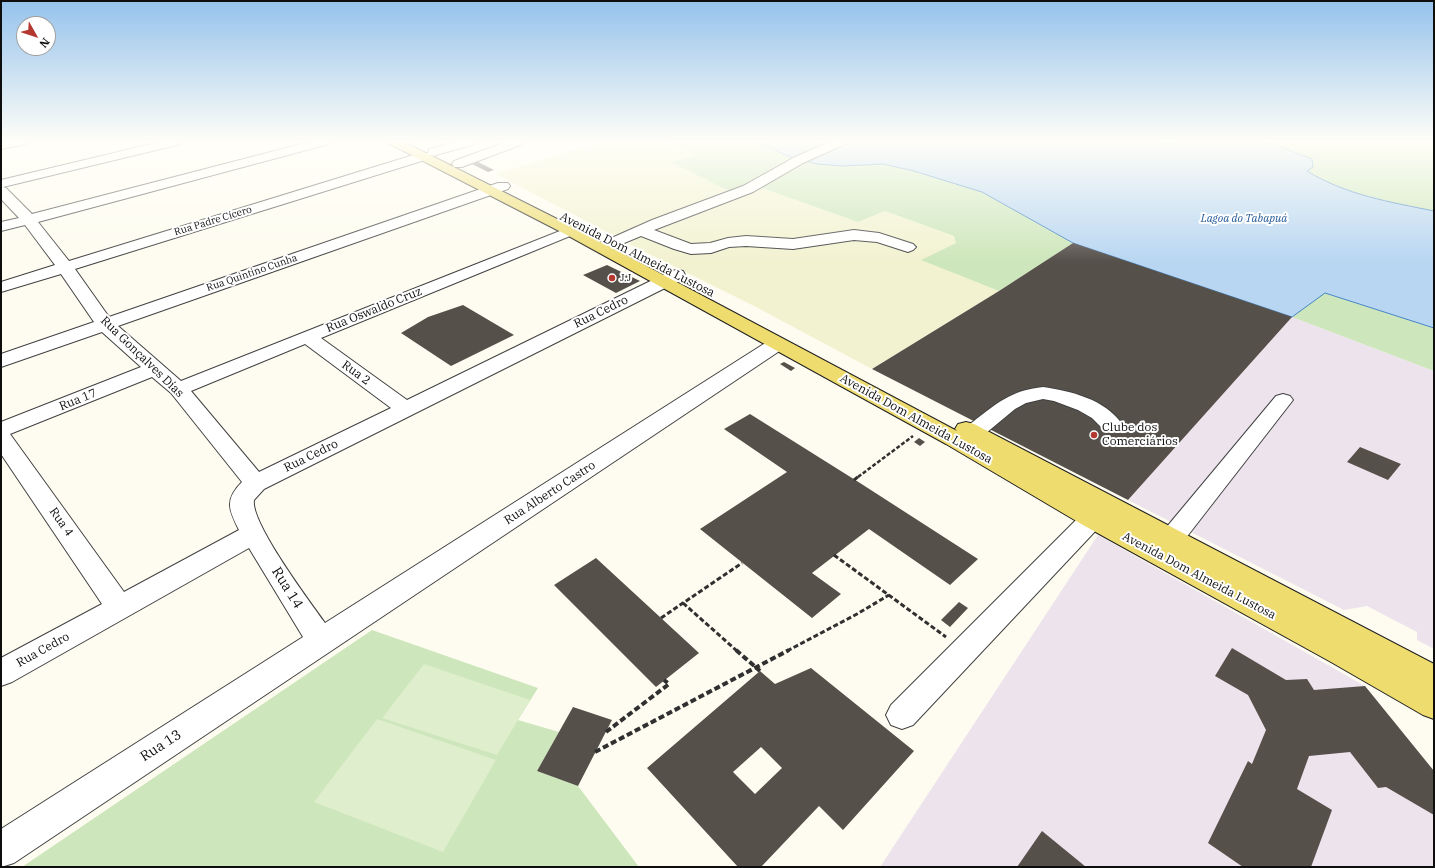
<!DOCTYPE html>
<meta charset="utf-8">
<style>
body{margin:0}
#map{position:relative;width:1435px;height:868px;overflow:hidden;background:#fefcf0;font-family:"IBM Plex Serif",serif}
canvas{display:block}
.frame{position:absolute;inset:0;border:2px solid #0e0e0e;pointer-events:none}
.north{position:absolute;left:16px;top:16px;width:40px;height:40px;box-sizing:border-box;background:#fff;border:1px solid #9f9f9f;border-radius:50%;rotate:129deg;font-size:11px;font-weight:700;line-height:16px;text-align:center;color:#0e0e0e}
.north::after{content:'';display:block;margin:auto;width:14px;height:18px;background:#b43730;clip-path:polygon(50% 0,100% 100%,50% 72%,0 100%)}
</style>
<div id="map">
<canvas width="1435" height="868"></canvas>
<div class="frame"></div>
<div class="north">N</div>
</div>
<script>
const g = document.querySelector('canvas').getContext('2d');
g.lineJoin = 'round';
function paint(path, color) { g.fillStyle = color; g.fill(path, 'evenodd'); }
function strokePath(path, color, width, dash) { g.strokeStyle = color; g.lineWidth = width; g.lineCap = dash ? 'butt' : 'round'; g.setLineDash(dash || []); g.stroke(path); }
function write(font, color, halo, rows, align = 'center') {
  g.font = font + ' "IBM Plex Serif",serif'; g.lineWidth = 4; g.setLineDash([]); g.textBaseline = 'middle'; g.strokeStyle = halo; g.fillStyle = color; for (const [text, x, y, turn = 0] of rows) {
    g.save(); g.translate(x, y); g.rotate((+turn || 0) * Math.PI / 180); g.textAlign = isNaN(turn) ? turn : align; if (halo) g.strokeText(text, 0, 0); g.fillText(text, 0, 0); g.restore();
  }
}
paint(new Path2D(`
 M1292,317l142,54v278l-17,-9v-8l-50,-26 -23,4 -216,-110z
 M1098,535l267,151 69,85v96h-554z`), '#ece3ec');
paint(new Path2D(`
 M604,141h60l34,14 -27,7 77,23 17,4 93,33 27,-11 69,25 2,7 -34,17 77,31 -127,78 -116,-62 -127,-63 6,-5 -12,-5h-12l-115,-60z`), '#f2f2d1');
paint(new Path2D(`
 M664,141h91l38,17 39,-17h18l-34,14 26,11 41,-2 31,7 68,21 91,51 -74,48 -78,-31 35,-17 -2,-7 -69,-25 -27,11 -93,-33 -18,-4 -18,6 -58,-29 26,-7z
 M1265,141h161l8,1v69c-44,-10 -88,-16 -127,-40l4,-12z
 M1324,293l110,35v43l-142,-54z
 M372,630l166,58 -20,32 41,12 -22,39 41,15 61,81h-617z`), '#cde6bb');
paint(new Path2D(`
 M424,664l106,36 -33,55 -115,-37z
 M377,719l119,41 -53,92 -129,-50z`), '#dfeecd');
const water = new Path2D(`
 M755,141h77l-39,17z
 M850,141h292l29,2 11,-2h83l47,18 1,8 -6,4c39,24 83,31 127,40v117l-109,-35 -33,24 -219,-74 -91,-51 -39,-12 -29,-9 -31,-7 -41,2 -25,-2 -15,-4z`);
paint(water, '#b8d6f2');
strokePath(water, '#4484c3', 1);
paint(new Path2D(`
 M478,162l16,8 -6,2 -16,-8z
 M1073,243l219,74 -164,183 -256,-131 127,-78z
 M607,265l33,16 -24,12 -33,-18z
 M463,305l51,30 -63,31 -50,-33 27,-16z
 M784,362l11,6 -4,3 -11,-7z
 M750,414l110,69 118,76 -28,26 -81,-56 -57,44 29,21 -29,24 -112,-89 87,-57 -63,-43z
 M919,438l6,4 -5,4 -6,-4z
 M1360,447l41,17 -13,16 -41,-18z
 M596,558l103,95 -43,34 -102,-102z
 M959,602l9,6 -18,19 -9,-7z
 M1232,648l54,32 21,-1 7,11 51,-4 69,85v44l-48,-28 -8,1 -28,-36 -41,4 -12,33 35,21 -21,57h-68l-35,-24 40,-82 4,3 14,-34 -18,-35 -33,-19z
 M811,668l103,83 -71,79 -24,-24 -58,61h-23l-91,-99 113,-97 15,13zM761,747l21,21 -27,26 -22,-22z
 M573,707l39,13 -34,66 -41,-15z
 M1042,831l44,36h-69z`), '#56504b');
const minor = new Path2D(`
 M1,141h27l-2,3 -25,5z
 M164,141h19l-2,3 -178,43 3,1 26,26 281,-73h18l-2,3 -291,78 31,39 351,-108h8l1,-4 30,-8h18l-2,3 -42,12 -4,-1 -1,4 -353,110 34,48 389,-134h10l2,3 -2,3 -390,137 63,55 389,-154 5,1 2,3 -2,3 -254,104 86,62 264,-129 6,-1 6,1 2,4 -2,4 -419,210 -10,11c-4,22 56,102 71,123l445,-283 7,-2 7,2 2,4 -2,4 -770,515 -13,4v-38l302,-192 -54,-89 -237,134 -11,4v-28l101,-54 -101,-150v-32l140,-55 -39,-35 -101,35v-13l93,-32 -33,-48 -60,18v-10l54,-17 -30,-40 -24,6v-9l18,-4 -18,-19v-19zM305,344l86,64 -132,64 -68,-81zM152,377l19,16 71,89c-18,18 -13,28 -3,48l-115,62 -114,-158z
 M509,141h16l-2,3 -61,23h-8l-2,-3 2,-3z
 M832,141h15l-2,3 -42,19 -50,29 -99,38 37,14 19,-1 18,-5 18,-2 47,3 61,-9 25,3 34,11 3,3 -3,3 -5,2 -31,-10 -23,-2 -61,9 -47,-3 -17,1 -18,6 -20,1 -17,-5 -33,-13 -24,10 -5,2 -5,-2 -3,-3 3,-3 45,-20 91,-34 52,-29z
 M1043,387c27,4 62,12 79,37l-3,5 -8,2 -8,-2 -11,-11 -14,-8 -24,-9 -11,-2 -17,4 -11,6 -35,29 -8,2 -8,-2 -3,-5c5,-7 12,-11 18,-16 22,-17 36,-27 64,-30z
 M1283,394l7,2 3,4 -125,161 -9,3 -9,-3 -4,-7 4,-7 126,-151z
 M1092,510l9,3 3,6 -3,6 -188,200 -11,4 -11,-4 -5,-10 5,-10 192,-192z`);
const major = new Path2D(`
 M388,141h14l173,87 382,203 -2,-2 3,-5 8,-2 8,2 460,240v55l-11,-4 -92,-53 -248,-137 -137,-81 -381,-210 -175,-90z`);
strokePath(minor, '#414141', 2);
strokePath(major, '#1f1f1f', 2);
strokePath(new Path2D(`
 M858,477l55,-41`), '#303030', 2.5, [4, 2]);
strokePath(new Path2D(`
 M854,480l5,-4
 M834,555l112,82
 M683,603l54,48
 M661,618l81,-55
 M787,651l70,-37 32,-19`), '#303030', 3, [5, 2.5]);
strokePath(new Path2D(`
 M736,650l24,21
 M606,732l63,-48 -5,-4
 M595,752l194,-102`), '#303030', 4, [6, 3]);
paint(minor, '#fff');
paint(major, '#eedc6f');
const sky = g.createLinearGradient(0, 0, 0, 262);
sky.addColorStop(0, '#95c2ec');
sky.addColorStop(0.54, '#fffef8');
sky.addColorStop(1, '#fffef800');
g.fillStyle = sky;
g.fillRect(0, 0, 1435, 262);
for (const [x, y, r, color] of [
 [612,278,4,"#b43730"],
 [1094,435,4,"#b43730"]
]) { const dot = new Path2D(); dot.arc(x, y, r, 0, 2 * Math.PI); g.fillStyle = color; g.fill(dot); strokePath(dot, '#fff', 1.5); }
write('10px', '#0e0e0e', '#fff', [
 ["Rua Padre Cícero",213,221,-17],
 ["Rua Quintino Cunha",252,273,-19]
]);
write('10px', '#0e0e0e', '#fff', [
 ["J.J",620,278]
], 'left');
write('italic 11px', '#205797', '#fff', [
 ["Lagoa do Tabapuá",1244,219]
]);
write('12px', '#0e0e0e', '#fff', [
 ["Avenida Dom Almeida Lustosa",637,255,27],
 ["Rua Oswaldo Cruz",374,310,-22],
 ["Rua Cedro",601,312,-26],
 ["Rua Gonçalves Días",142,357,44],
 ["Rua 2",356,373,36],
 ["Rua 17",78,400,-22],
 ["Avenida Dom Almeida Lustosa",916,419,29],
 ["Rua Cedro",311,456,-26],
 ["Rua Alberto Castro",550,493,-33],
 ["Rua 4",61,522,55],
 ["Avenida Dom Almeida Lustosa",1199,576,28],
 ["Rua Cedro",43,650,-29]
]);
write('12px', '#0e0e0e', '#fff', [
 ["Clube dos",1102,428],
 ["Comerciários",1102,442]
], 'left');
write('14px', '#0e0e0e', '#fff', [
 ["Rua 14",287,588,58],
 ["Rua 13",161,746,-33]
]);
</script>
